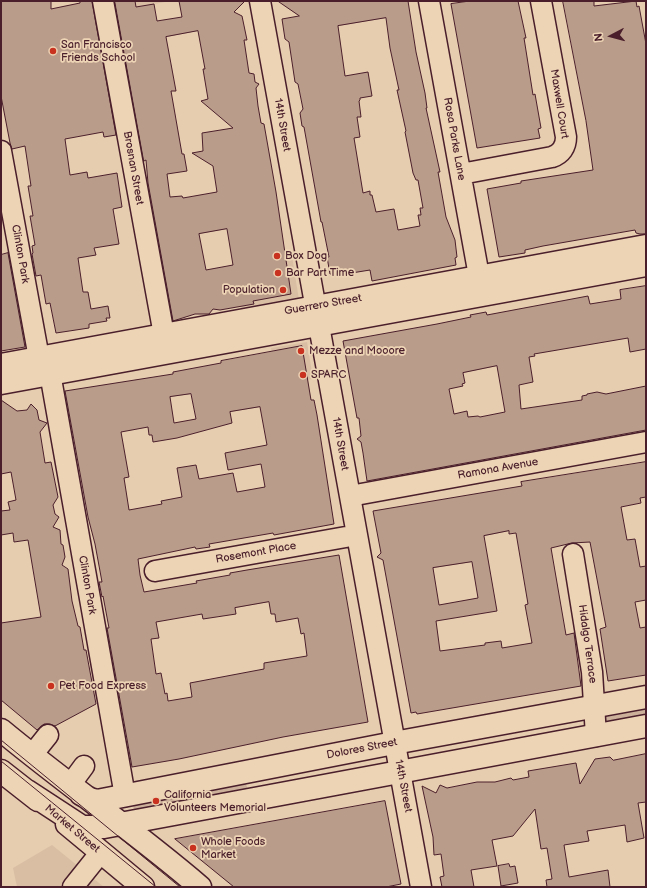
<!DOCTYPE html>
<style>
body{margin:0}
#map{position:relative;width:647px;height:888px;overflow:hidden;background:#e6cdaf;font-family:"Balsamiq Sans",sans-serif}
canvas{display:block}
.frame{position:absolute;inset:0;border:2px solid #4a1f2b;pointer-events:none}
.north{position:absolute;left:591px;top:16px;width:40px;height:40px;-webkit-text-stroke:3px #edd4b5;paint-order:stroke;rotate:264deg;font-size:11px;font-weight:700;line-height:16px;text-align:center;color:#4a1f2b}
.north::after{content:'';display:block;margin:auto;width:14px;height:18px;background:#4a1f2b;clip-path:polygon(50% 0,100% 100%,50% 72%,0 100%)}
</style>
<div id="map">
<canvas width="647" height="888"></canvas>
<div class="frame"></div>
<div class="north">N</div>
</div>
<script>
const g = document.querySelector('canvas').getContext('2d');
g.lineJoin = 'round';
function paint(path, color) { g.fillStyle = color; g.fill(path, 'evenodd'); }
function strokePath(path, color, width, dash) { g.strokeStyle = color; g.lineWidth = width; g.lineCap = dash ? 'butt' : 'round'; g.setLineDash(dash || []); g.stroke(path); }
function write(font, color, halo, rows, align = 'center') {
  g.font = font + ' "Balsamiq Sans",sans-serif'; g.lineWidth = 3.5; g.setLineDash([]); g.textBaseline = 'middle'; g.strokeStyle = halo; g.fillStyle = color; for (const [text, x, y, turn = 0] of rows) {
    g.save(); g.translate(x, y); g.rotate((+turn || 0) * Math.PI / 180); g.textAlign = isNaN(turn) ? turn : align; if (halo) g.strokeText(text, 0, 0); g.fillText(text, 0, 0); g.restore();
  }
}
paint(new Path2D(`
 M112,1h59l-57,10z
 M291,250l8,50 -58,9 -9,-49z
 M307,342l6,37 -35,5 -7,-36z
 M52,845l52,42h-87l-4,-19z`), '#d9bea4');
paint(new Path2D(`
 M646,707v13l-41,3 -1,-4 3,-4z
 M245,782l2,5v4l-113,19 -1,-6z`), '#ccb09a');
const building = new Path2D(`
 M1,1h50v8l29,-6v-2h12l24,134 -12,2 -1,-5 -38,7 5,36 17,-3 1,6 29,-5 5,34 -9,2 6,35 -25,4 2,7 -18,3 5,34h5l3,17 17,-3 2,12h-4l1,3 -18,3v4l-33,5 -6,-30 -4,1 -5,-29 -5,1 -4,-22 1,-1 -1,-7 3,-1 -5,-29h3l-5,-30h3l-6,-40 -13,3 -2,-6 -9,-47z
 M115,1h20l1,6 18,-3 3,17 25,-4 -3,-16h66l-11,11 8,4 5,24h-3l5,33 5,1 1,8 4,2 -3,4 2,18 3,17 3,1 12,68 15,102 -38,7 1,3 -34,6 -7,-1 -4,5h-14l-22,7 -25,-138 -2,-23 -2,1zM198,31l7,38h-2l5,30 -7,2 32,27 -31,5 1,18 -11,2 21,13 4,26 -34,6 -1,-2 -12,1 -3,-23 20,-3 -3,-17h-2l-11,-63h5l-10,-54zM227,229l6,36 -27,5 -7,-36z
 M278,1h130l8,51 9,41 2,15h-1l14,64h-2l8,45 9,23 2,17 -2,1 1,7 -84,16 -2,-11 -37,6v-2h-3l-3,-17h2l-7,-35h-1l-17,-95 -2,-1 -2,-13 3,-4 -5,-25 -3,-2 -6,-40 -4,-3 -3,-20 17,-3zM386,18l4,30 9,42h-2l9,41 -1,1 8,41 3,7h2l5,28h-3l1,7h-3l2,11 -22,4 -4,-21 -18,3 -4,-17h-2v-4l-7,2 -9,-55 6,-1 -3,-20h4l-2,-16 1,-1v-2l12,-2 -4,-24 -23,4 -7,-50z
 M470,1h48l8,37h-2l9,57 2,-1 6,34 -3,1 2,9 -63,10 -26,-144z
 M563,1h31v5l42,-5 1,6 2,-1 7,38v190h-6l-4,-1 -1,-3 -92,16 -18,4v3l-26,4 -12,-68 34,-6v-2l72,-11 -7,-49z
 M8,253l17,94 -24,4v-96z
 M646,286v63l-16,3 -2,-14 -94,16 1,2 -6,1 4,25 -14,3 2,24 61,-9v-4l5,-1v-1l10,-2 9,2 40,-8v44l-279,51 -4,-28 -2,-11 -4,-3 4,-3 -2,-18h-2l-14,-77 94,-17 34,-7 -1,-2 16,-3 1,3 101,-19 2,8 31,-5 -1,-9zM497,366l8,46 -25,5 -2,-1 -10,1 -1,-6 -13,3 -5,-25 14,-3 -1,-2 3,-1 -2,-10z
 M302,346l9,54h3l3,15 17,109 -60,11 -1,-2 -64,11 1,3 -14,2 -1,-2 -57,12 2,16 4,17 53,-9 -1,-2 34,-6v-2l17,-3 92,-15 29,167 -85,15 -104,22 -47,8 -25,-139h2l-6,-32 -1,1 -3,-15h3l-7,-38 -7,-27 -23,-126 108,-17v-2l48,-9v-2zM191,394l5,25 -22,4 -4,-26zM260,407l7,38 -42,8 3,17 33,-6 4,23 -28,5 -4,-19 -34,6 -3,-14 -19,3 5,29 -21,4 1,3 -33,6 -5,-32 5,-1 -8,-45 27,-5 1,8h3l1,7 24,-4 55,-15 -2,-11zM269,602l2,12h4l1,8 22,-4 3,16 3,-1 3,23 -43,7v6l-74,14 2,14 -24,4 -1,-8 -2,1 -4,-21 -5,1 -5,-35 8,-1 -3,-16 46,-8 1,5 33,-5 -1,-6z
 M1,400l16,11 10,-1 4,-6 6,6 2,10 8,3 -7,9 5,31 6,-1 7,35 -5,8 2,9 4,3 -6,10 7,3 1,14 2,1 2,12 -3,8 6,4 4,32 6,25 2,1 4,23h2l10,54 -41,22 -5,-2h-6l-7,6 -36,-30v-77l40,-6 -13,-77 -14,2 -1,-9 -12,2v-24l9,-1 -2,-8 8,-2 -5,-28 -10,2z
 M646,462v35l-6,1 1,5 -20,4 6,33 8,-1 5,28 6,-1v34l-11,2 5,26 6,-1v48l-38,6 -8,-52 6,-2 -16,-85 -18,1 -21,5 15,87 8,-2 7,53 -164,28 -1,-2 -5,1 -28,-153 -6,-3 4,-4 -8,-42 149,-25 -1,-4zM509,531v3l7,-1 12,71 -3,1 7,38 -30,5 -1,-7 -16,2v2l-45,6 -4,-30 61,-10 -13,-75zM472,562l6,36 -39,7 -6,-37z
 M646,754v48l-8,1 6,35 -17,4 -2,-17 -38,6 2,10 -25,4 5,32 39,-7 2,17h-63l-1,-7 6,-1 -5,-31 -6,1 -6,-40 -22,27 -21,4 5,26 -26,4 3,17h-32l-2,-10 4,-1 -3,-22 -7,1 -1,-18 -11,-51 14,7 4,-8 7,3 30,-6h18l16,-4 2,2 16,-3 -1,-6 48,-8 4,21 15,-25 15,-2 3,3z
 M385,801l16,83 -15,3h-152l-59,-48z
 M509,864l1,3 5,-1 3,17 -17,3 -3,-20z`);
paint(building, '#ba9c8a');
strokePath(building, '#4a1f2b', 1);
const minor = new Path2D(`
 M103,1l61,334
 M260,1l161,886
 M429,1l50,275
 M1,151l38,207
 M461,174l91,-17c9,-3 14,-10 14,-20l-25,-136
 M50,373l75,423
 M350,496l296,-54
 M573,554l19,118 4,64
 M155,571l202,-36
 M32,755l16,-20
 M70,785l14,-19
 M73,887l28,-35`);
const major = new Path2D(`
 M1,365l645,-119
 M1,383l645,-118
 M1,730c65,54 135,102 199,157
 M1,771l37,29
 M27,791l55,36h22l542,-101
 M81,794l9,5 7,2 297,-58 252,-46
 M67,824l76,63`);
strokePath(minor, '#4a1f2b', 23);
strokePath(major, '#4a1f2b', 25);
strokePath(minor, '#edd4b5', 20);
strokePath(major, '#edd4b5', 22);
strokePath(new Path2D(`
 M1,740l179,147
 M1,761l155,126`), '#4a1f2b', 1);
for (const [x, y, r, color] of [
 [53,51,4,"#c8321e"],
 [277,256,4,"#c8321e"],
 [278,273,4,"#c8321e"],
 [283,290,4,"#c8321e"],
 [301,351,4,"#c8321e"],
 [303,375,4,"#c8321e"],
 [51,686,4,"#c8321e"],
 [156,801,4,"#c8321e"],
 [193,848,4,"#c8321e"]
]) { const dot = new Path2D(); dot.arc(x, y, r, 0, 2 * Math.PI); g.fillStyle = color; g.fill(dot); strokePath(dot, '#edd4b5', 1.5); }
write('11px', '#4a1f2b', '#edd4b5', [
 ["San Francisco",61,45],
 ["Friends School",61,58],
 ["Box Dog",285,256],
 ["Bar Part Time",286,273],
 ["Population",275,290,"right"],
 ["Mezze and Mooore",309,351],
 ["SPARC",311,375],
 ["Pet Food Express",59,686],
 ["California",164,795],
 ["Volunteers Memorial",164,808],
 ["Whole Foods",201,842],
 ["Market",201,855]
], 'left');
write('11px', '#4a1f2b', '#edd4b5', [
 ["Maxwell Court",559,104,81],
 ["14th Street",282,125,80],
 ["Rosa Parks Lane",454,139,80],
 ["Brosnan Street",133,168,80],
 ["Clinton Park",20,254,80],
 ["Guerrero Street",323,305,-10],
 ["14th Street",340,444,80],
 ["Ramona Avenue",498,469,-10],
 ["Rosemont Place",256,553,-10],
 ["Clinton Park",87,585,80],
 ["Hidalgo Terrace",587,644,82],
 ["Dolores Street",362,749,-11],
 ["14th Street",403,786,79],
 ["Market Street",72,829,40]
]);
</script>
